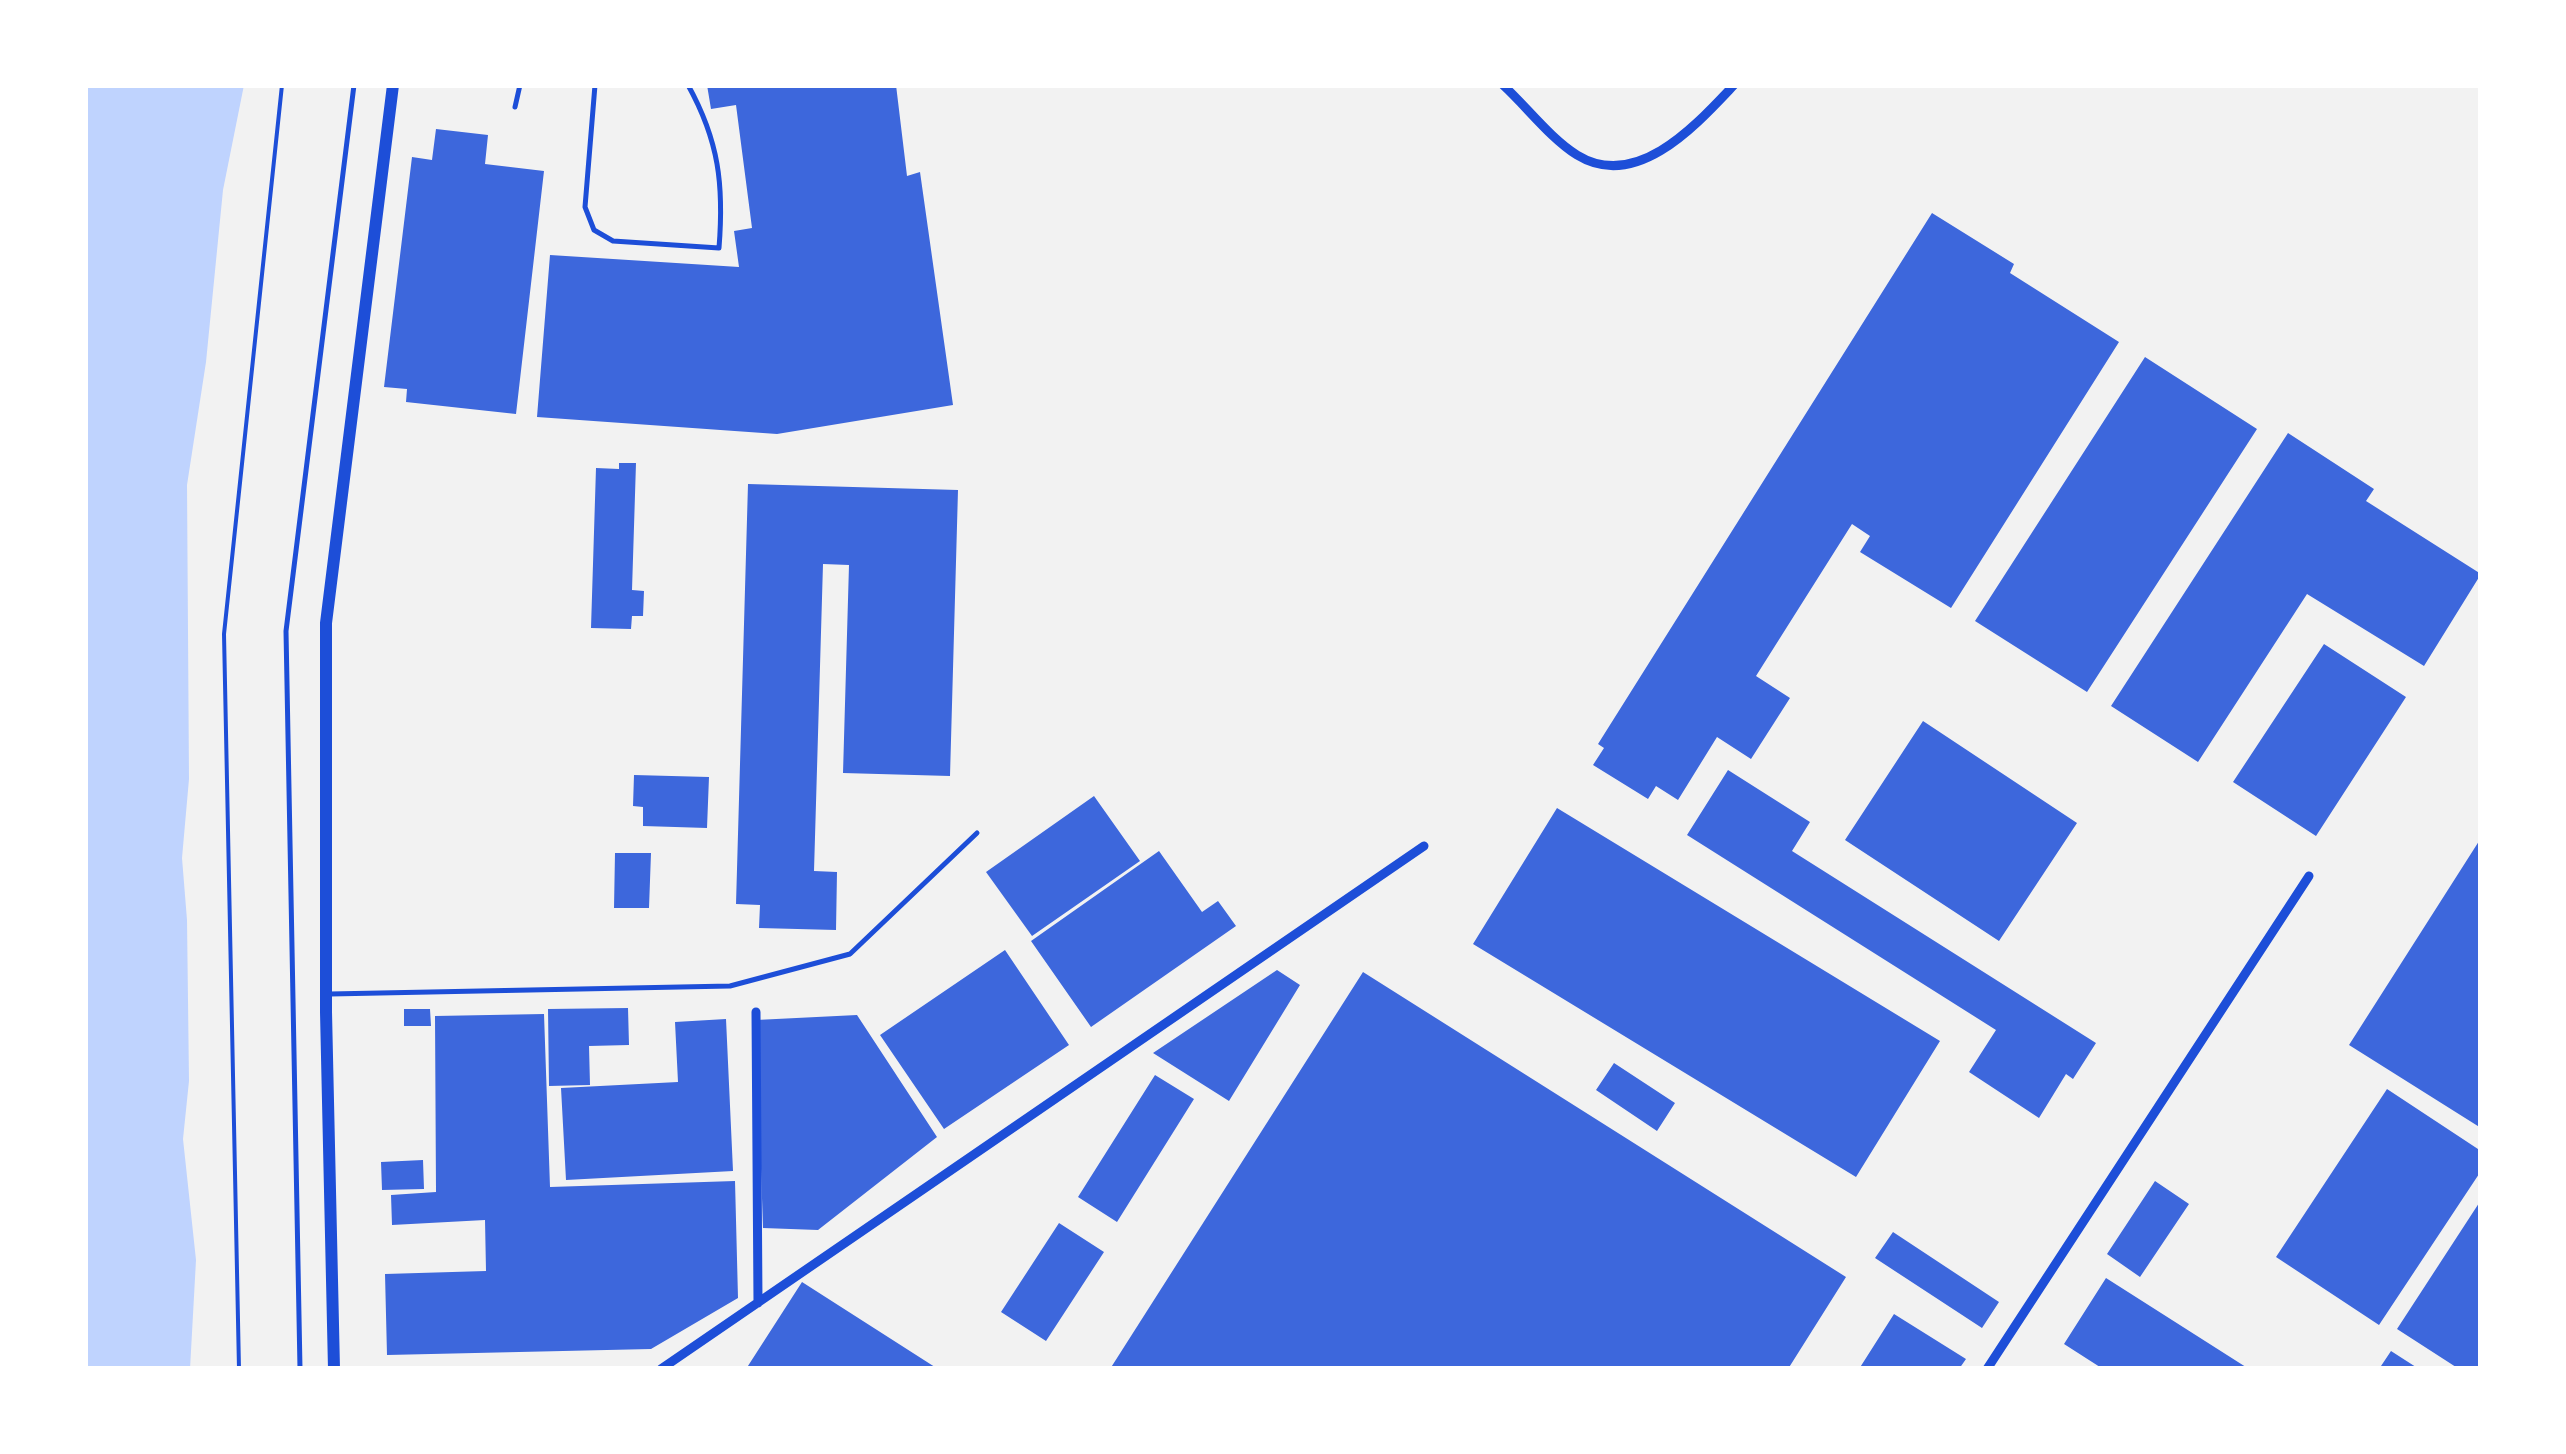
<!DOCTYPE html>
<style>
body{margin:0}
#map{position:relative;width:2566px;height:1454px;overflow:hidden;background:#f2f2f2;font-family:Jost,sans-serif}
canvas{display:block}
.frame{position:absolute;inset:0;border:88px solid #fff;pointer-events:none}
</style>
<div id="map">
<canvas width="2566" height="1454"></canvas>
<div class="frame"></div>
</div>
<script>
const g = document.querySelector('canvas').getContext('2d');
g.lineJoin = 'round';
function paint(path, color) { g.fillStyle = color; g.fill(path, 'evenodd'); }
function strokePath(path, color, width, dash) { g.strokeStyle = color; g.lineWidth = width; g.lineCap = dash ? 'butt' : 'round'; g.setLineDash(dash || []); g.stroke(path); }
paint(new Path2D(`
 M85,85h159l-21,105 -17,172 -19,123 2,294 -7,79 5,62 2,161 -6,58 13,121 -6,109h-105z`), '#bfd3fe');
paint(new Path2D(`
 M707,85h189l11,91 13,-4 33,233 -176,29 -240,-17 13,-162 189,12 -5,-36 18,-3 -16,-123 -25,4z
 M436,129l52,6 -3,29 59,7 -28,243 -110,-12 1,-13 -23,-2 28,-230 20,3z
 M1932,213l82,51 -4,9 109,69 -168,266 -91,-56 10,-16 -18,-12 -96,152 34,22 -39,61 -34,-22 -39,63 -22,-14 -8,13 -55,-34 11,-17 -6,-4z
 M2145,357l112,72 -170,263 -112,-71z
 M2288,433l86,56 -8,12 115,73 -57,92 -117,-72 -109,168 -87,-56z
 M619,463h17l-4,127 12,1 -1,25h-11l-1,13 -40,-1 5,-160 23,1z
 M748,484l210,6 -8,286 -107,-3 6,-208 -26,-1 -9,307 23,1 -1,58 -77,-2 1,-23 -24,-1z
 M2324,644l82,53 -90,139 -83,-54z
 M1923,721l154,102 -78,118 -154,-101z
 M1728,770l82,52 -18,29 304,192 -23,36 -7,-5 -27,44 -70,-46 27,-42 -309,-195z
 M634,775l75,2 -2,51 -64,-2v-19l-10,-1z
 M1094,796l46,65 -108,75 -46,-64z
 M1557,808l383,233 -84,136 -383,-233z
 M2481,838v290l-132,-83z
 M1159,851l43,61 16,-11 18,25 -145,101 -60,-86z
 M615,853h36l-2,55h-35z
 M1005,950l64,95 -125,84 -64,-94z
 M1277,970l23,15 -71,116 -76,-48z
 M1363,972l483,305 -58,92h-678z
 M628,1008l1,37 -40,1 1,39 -41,1 -1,-77z
 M404,1009h26l1,17h-27z
 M544,1014l6,173 185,-6 3,117 -87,51 -264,6 -2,-81 101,-3 -1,-51 -93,5 -1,-30 45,-3 -1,-176z
 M857,1015l80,122 -119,93 -55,-2 -7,-208z
 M726,1019l7,152 -167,9 -5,-92 117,-6 -3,-60z
 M1614,1063l61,40 -18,28 -61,-41z
 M1155,1075l39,24 -77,123 -39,-25z
 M2387,1089l94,62v20l-102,154 -103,-68z
 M423,1160l1,29 -42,1 -1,-28z
 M2155,1181l34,23 -49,73 -33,-23z
 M2481,1200v169h-22l-62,-40z
 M1059,1223l45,29 -58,89 -45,-29z
 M1893,1232l106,70 -17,26 -107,-70z
 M2106,1278l143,91h-146l-39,-25z
 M802,1282l136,87h-192z
 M1894,1314l72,45 -7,10h-100z
 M2391,1351l28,18h-40z`), '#3d67dc');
strokePath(new Path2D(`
 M239,1369l-15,-735 58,-549`), '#1d4ed8', 4);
strokePath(new Path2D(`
 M595,85l-10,122 9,23 19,11 106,7c5,-63 0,-107 -31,-163
 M515,107l5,-22
 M330,994l400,-8 120,-32 127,-121
 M300,1369l-14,-738 68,-546`), '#1d4ed8', 5);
strokePath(new Path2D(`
 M1503,85c24,22 47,53 74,70 60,37 120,-31 157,-70
 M756,1012l2,291
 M661,1369l763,-523
 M1987,1369l322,-493`), '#1d4ed8', 9);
strokePath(new Path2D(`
 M334,1369l-8,-357v-389l67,-538`), '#1d4ed8', 12);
</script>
